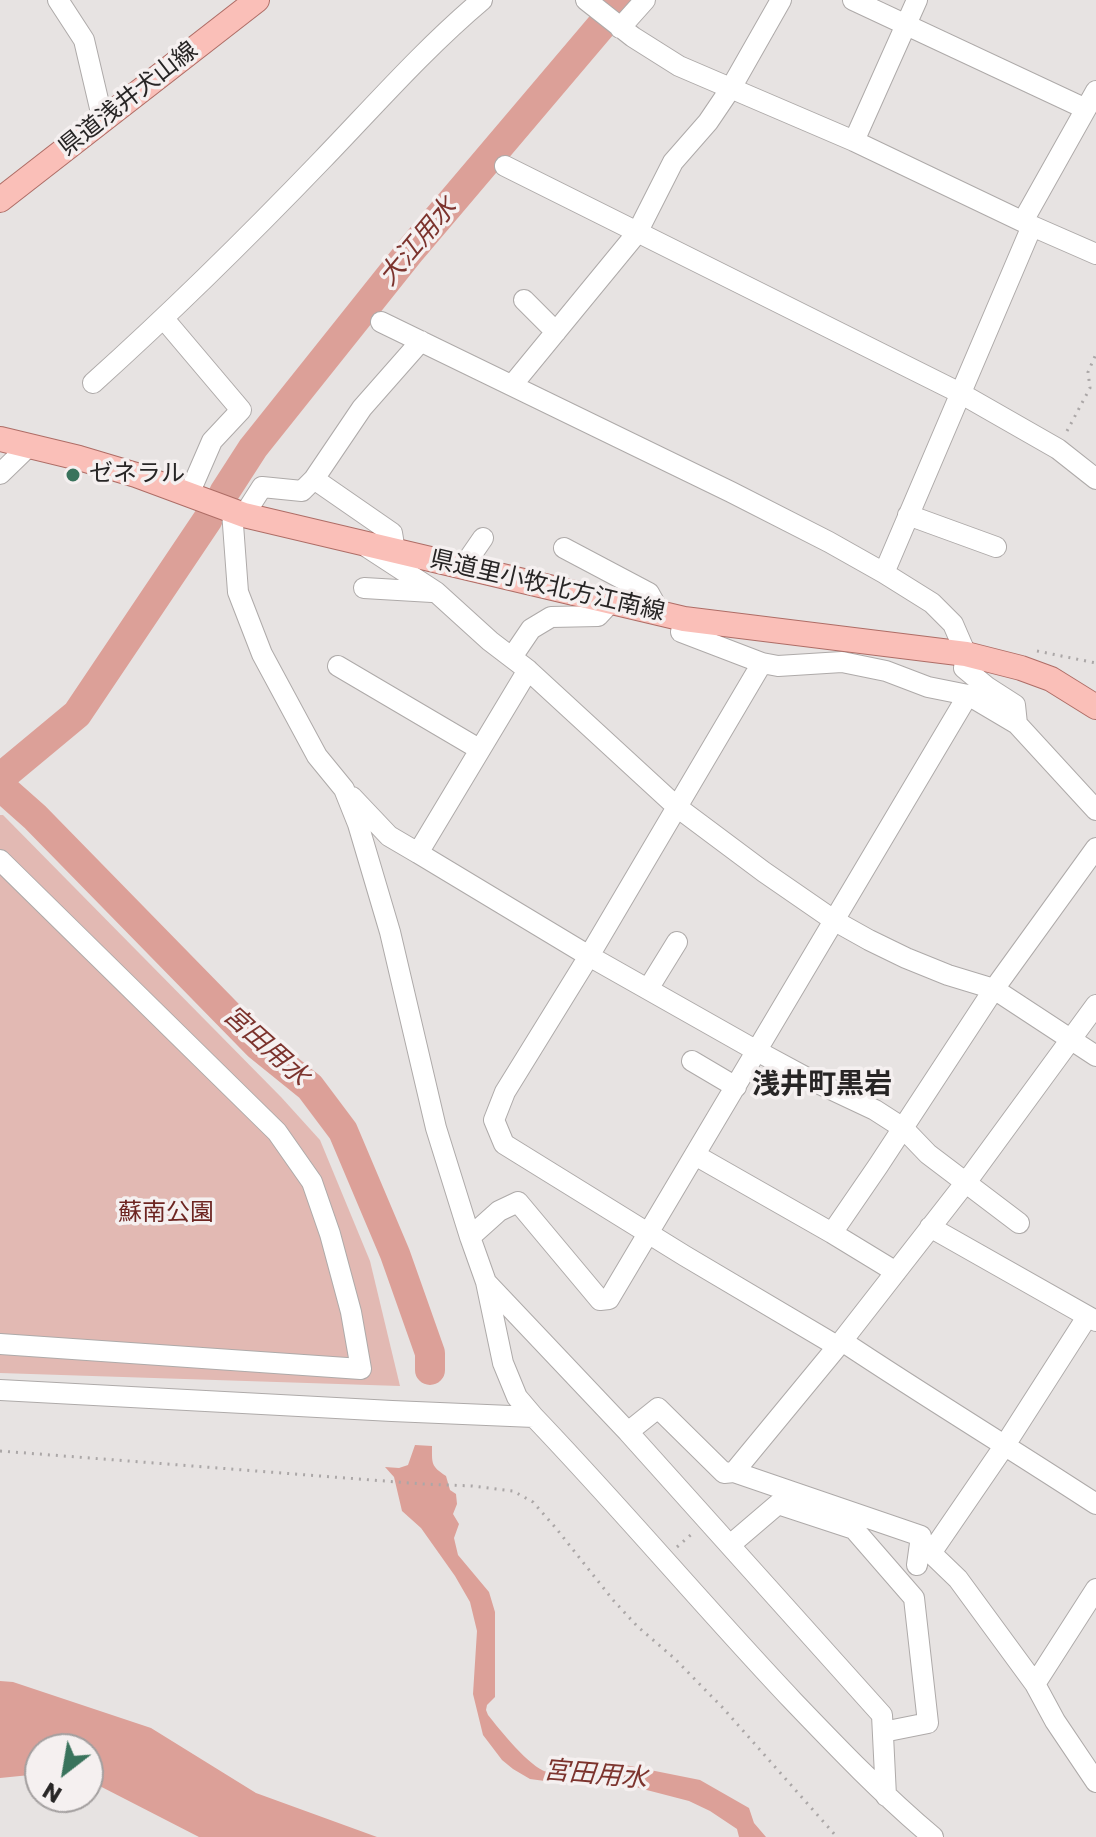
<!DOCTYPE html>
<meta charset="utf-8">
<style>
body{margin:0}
#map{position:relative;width:1096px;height:1837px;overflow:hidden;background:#e7e3e2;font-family:Poppins,sans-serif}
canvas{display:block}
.north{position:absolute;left:24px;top:1733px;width:80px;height:80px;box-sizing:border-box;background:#f5f0f0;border:2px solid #a39f9f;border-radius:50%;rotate:211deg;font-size:22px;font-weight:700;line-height:32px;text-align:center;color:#272525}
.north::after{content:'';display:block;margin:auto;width:28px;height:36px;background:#39735c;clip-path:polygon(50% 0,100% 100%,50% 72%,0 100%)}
</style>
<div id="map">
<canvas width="1096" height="1837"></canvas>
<div class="north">N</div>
</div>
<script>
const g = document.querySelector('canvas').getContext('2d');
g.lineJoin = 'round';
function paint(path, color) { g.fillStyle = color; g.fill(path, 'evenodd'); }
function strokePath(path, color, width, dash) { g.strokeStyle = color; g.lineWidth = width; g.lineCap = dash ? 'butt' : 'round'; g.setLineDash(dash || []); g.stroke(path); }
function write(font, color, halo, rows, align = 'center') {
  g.font = font + ' Poppins,"Noto Sans JP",sans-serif'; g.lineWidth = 7; g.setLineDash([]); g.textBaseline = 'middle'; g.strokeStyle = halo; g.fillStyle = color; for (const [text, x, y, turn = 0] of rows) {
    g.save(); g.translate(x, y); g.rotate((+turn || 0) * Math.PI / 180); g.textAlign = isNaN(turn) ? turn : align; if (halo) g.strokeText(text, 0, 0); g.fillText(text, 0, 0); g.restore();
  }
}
paint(new Path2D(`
 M0,815h3l278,282 39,43 50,121 30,125 -400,-13z`), '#e2b9b3');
paint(new Path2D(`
 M415,1445l17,1c0,18 -1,20 14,30l4,14 6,4 1,10 -4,10 6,10 -5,14 4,17 31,37 6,20v85l-8,8 -1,5 2,5c12,15 41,52 59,57 6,1 13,1 19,2 4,0 8,2 12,1 18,-2 27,-21 47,-10l75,15 49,28 5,15 12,14h-27l-2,-8 -27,-18 -21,-10 -50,-13 -13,-5 -15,-1 -44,2 -37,-5 -17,-10 -11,-9 -19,-25 -10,-41 4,-63 -7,-29 -15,-26 -34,-48 -19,-17 -8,-34 -9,-10 14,1 9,-3z
 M0,1681l13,1 138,46 105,65 121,44h-178l-111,-57v-31h-48v25l-40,4z`), '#dca098');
strokePath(new Path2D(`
 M224,493l29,-45 158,-198 212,-250
 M0,778l77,-64 131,-195
 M0,786l35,31 223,228 52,42 33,44 52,123 35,99v17`), '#dca098', 30);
const minor = new Path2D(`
 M58,0l26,40 19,81
 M586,0l47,37 46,29 175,75 178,85 64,28
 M853,0l233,109
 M620,28l25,-28
 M854,141l63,-141
 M505,166l455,227 98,56 38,30
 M1023,221l73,-130
 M524,300l32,32
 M164,319l77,91 -29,31 -23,53
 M381,322l350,170 98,50 55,31 48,30 21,21 13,30 -2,14 23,19 28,18 2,19 79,86
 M93,383c80,-72 156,-147 230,-224 52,-54 102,-111 159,-159
 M513,384l124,-151 36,-71 35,-40 23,-34 50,-88
 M0,474l30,-29
 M314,479l78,54 3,18
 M232,511l6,81 24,62 55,102 27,33 14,35 32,108 46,196 34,109 16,45 17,81 14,34 17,20
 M244,515l18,-28 40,4 12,-12 48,-71 59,-67
 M908,515l88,32
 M367,547l69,45 54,49 38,29 149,137 87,65 71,49 34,19 37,18 42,17 46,14 102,67
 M564,548l85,45 11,20
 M463,567l20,-29
 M884,573l148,-347
 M364,588l68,4
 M684,619l-3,13 81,31 16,3 64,-4 44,9 42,16 40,8
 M512,657l19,-28 20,-12 47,-1 13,-14
 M762,663l-173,293 -84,136 -11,28 10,24 181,112 152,90
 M338,666l141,83
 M528,670l-110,183 171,103 168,95 50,27 68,32 28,18 25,26 91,69
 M352,797l37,39 29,17
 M0,860l277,272 35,50 18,52 21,78 10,57 -361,-25
 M648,989l29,-47
 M692,1061l44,26
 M695,1155l137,78 64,39
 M930,1227l166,94
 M832,1233l46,-67 116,-177 102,-141
 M470,1237l29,-26 19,-9 82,98 9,-1 359,-604 49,29
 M486,1282l142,150 254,283 4,81
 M842,1341c84,56 170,108 254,163
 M0,1390l392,21 142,6c89,93 171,191 259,284 45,47 90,94 140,136
 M628,1432l30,-24 66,65 10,-1 108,-131 131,-168 123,-168
 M734,1472l187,64 -4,29
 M730,1545l48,-41 76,25 60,69 14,125 -45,9
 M1096,1589l-61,95 20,37 41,61
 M1035,1684l-77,-105 -27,-26 74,-108 82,-128`);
const major = new Path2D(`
 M0,200l257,-200
 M0,439l79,19 57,17 108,40 440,104 282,35 55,14 30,11 45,28`);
strokePath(minor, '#aeaaa9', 22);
strokePath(major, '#ae6d66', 26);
strokePath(new Path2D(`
 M1067,431l23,-43 -2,-16 8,-18
 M1037,651l59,12
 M0,1451l423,33 49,2 41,5 20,11 22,25 58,73 24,26 37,32 49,50 114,129
 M677,1547l16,-14`), '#aba7a7', 3, [2, 6]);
strokePath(minor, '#fff', 20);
strokePath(major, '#fabfb8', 24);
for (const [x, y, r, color] of [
 [73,475,8,"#39735c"]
]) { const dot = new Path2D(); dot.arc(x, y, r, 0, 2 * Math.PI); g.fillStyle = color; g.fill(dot); strokePath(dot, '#f5f0f0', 3); }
write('24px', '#272525', '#f5f0f0', [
 ["県道浅井犬山線",129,100,-38],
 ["県道里小牧北方江南線",547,587,13]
]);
write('24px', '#272525', '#f5f0f0', [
 ["ゼネラル",89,475]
], 'left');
write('24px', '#6d2521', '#f5f0f0', [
 ["蘇南公園",166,1214]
]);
write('italic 26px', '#7c332d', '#f5f0f0', [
 ["大江用水",419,243,-50],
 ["宮田用水",265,1047,42],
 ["宮田用水",595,1776,5]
]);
write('bold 28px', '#272525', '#f5f0f0', [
 ["浅井町黒岩",822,1086]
]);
</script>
